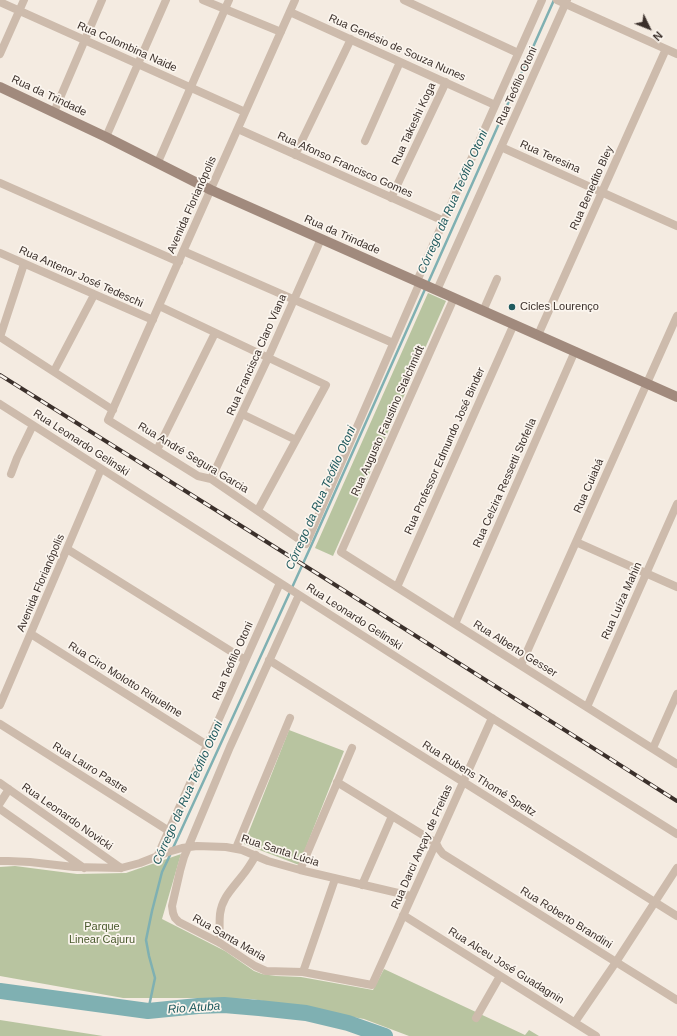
<!DOCTYPE html>
<meta charset="utf-8">
<style>
body{margin:0}
#map{position:relative;width:677px;height:1036px;overflow:hidden;background:#f4ebe1;font-family:Arial,sans-serif}
canvas{display:block}
.north{position:absolute;left:629px;top:8px;width:40px;height:40px;-webkit-text-stroke:3px #fbf5ee;paint-order:stroke;rotate:133deg;font-size:11px;font-weight:700;line-height:16px;text-align:center;color:#3b302b}
.north::after{content:'';display:block;margin:auto;width:14px;height:18px;background:#3b302b;clip-path:polygon(50% 0,100% 100%,50% 72%,0 100%)}
</style>
<div id="map">
<canvas width="677" height="1036"></canvas>
<div class="north">N</div>
</div>
<script>
const g = document.querySelector('canvas').getContext('2d');
g.lineJoin = 'round';
function paint(path, color) { g.fillStyle = color; g.fill(path, 'evenodd'); }
function strokePath(path, color, width, dash) { g.strokeStyle = color; g.lineWidth = width; g.lineCap = dash ? 'butt' : 'round'; g.setLineDash(dash || []); g.stroke(path); }
function write(font, color, halo, rows, align = 'center') {
  g.font = font + ' Arial,sans-serif'; g.lineWidth = 3.5; g.setLineDash([]); g.textBaseline = 'middle'; g.strokeStyle = halo; g.fillStyle = color; for (const [text, x, y, turn = 0] of rows) {
    g.save(); g.translate(x, y); g.rotate((+turn || 0) * Math.PI / 180); g.textAlign = isNaN(turn) ? turn : align; if (halo) g.strokeText(text, 0, 0); g.fillText(text, 0, 0); g.restore();
  }
}
paint(new Path2D(`
 M428,293l18,8 -113,255 -18,-8z
 M289,730l55,21 -45,114 -55,-21z
 M181,854l-19,65 63,32 29,20 8,3 14,2 25,1 72,13 11,-21 141,66 4,-5 10,6h-130l-45,-17 -112,-20 -36,-1h-93l-123,-22v-109l15,-1 62,8 49,-1z
 M0,1020l103,16h-103z`), '#b8c4a0');
strokePath(new Path2D(`
 M428,283l126,-283
 M173,848l138,-302 115,-259
 M148,1011l7,-33 -6,-22 -3,-16 6,-29 10,-39 9,-19`), '#7fb0b2', 2.5);
strokePath(new Path2D(`
 M0,991l148,20 50,-5 26,-1 35,3 47,5 42,10 37,13`), '#7fb0b2', 16);
strokePath(new Path2D(`
 M203,0l78,32
 M295,0l-187,420 90,56 13,3 95,65 114,-262
 M404,0l114,53
 M557,0l120,54
 M0,2l245,110
 M290,12l205,93
 M0,54l24,-54
 M54,112l48,-112
 M238,129l206,92
 M106,137l60,-137
 M365,141l35,-79
 M501,147l176,79
 M295,155l56,-116
 M158,162l71,-162
 M0,183l179,79
 M391,198l55,-116
 M183,251l210,92
 M0,253l153,67
 M417,281l125,-281
 M437,290l130,-290
 M454,298l-113,254 336,212
 M159,306l167,79 -68,125
 M483,311l14,-32
 M538,335l128,-286
 M0,337l113,73
 M0,337l24,-73
 M54,371l40,-76
 M0,404l492,314 185,116
 M242,414l54,26
 M157,450l58,-117
 M11,474l6,-16 16,-33
 M211,479l57,-121 53,-119
 M576,542l101,45
 M67,549l178,111
 M397,587l117,-263
 M299,595l-69,152 -46,110 -4,14 -8,35 1,7 2,5 4,4 41,21 35,23 11,5 37,1 69,13 120,-267
 M455,624l120,-273
 M31,634l176,111
 M269,660l408,256
 M521,665l156,-349
 M0,705l101,-236
 M587,707l90,-203
 M0,724l169,107
 M653,748l24,-54
 M337,782l99,61 3,6 4,5 234,146
 M0,783l121,85
 M0,803l9,-14
 M0,809l84,59
 M236,848l54,-130
 M157,857l123,-274
 M0,861h8l22,1 44,5 47,1 19,-5 28,-11 14,-4 15,-2 29,1 16,3 26,11 32,9 111,26
 M300,870l52,-122
 M362,885l30,-69
 M403,915l193,121
 M220,943c0,-9 -1,-19 0,-29 2,-16 12,-25 22,-38 5,-6 10,-14 14,-21
 M303,972l32,-93
 M476,1018l24,-42
 M575,1022l41,-60 61,-94`), '#cdbbac', 8);
strokePath(new Path2D(`
 M0,87l106,50 105,53 466,207`), '#a18a7d', 10);
const rail = new Path2D(`
 M0,375l310,194 367,232`);
strokePath(rail, '#3b302b', 4);
strokePath(rail, '#fbf5ee', 2.5, [8]);
for (const [x, y, r, color] of [
 [512,307,4,"#1f5a5e"]
]) { const dot = new Path2D(); dot.arc(x, y, r, 0, 2 * Math.PI); g.fillStyle = color; g.fill(dot); strokePath(dot, '#fbf5ee', 1.5); }
write('11px', '#3b302b', '#fbf5ee', [
 ["Rua Colombina Naide",127,47,24],
 ["Rua Genésio de Souza Nunes",397,48,24],
 ["Rua Teófilo Otoni",517,86,-66],
 ["Rua da Trindade",49,96,25],
 ["Rua Takeshi Koga",414,124,-65],
 ["Rua Teresina",550,157,24],
 ["Rua Afonso Francisco Gomes",345,165,24],
 ["Rua Benedito Bley",592,188,-66],
 ["Avenida Florianópolis",192,205,-66],
 ["Rua da Trindade",342,235,24],
 ["Rua Antenor José Tedeschi",81,277,24],
 ["Rua Francisca Claro Viana",257,355,-66],
 ["Rua Augusto Faustino Stalchmidt",388,421,-66],
 ["Rua Leonardo Gelinski",81,443,33],
 ["Rua Professor Edmundo José Binder",445,451,-66],
 ["Rua André Segura Garcia",193,458,31],
 ["Rua Celzira Ressetti Stofella",505,483,-66],
 ["Rua Cuiabá",589,486,-66],
 ["Avenida Florianópolis",41,583,-67],
 ["Rua Luíza Mahin",622,601,-66],
 ["Rua Leonardo Gelinski",354,617,33],
 ["Rua Alberto Gesser",515,649,32],
 ["Rua Teófilo Otoni",233,661,-66],
 ["Rua Ciro Molotto Riquelme",125,680,32],
 ["Rua Lauro Pastre",90,768,32],
 ["Rua Rubens Thomé Speltz",479,779,32],
 ["Rua Leonardo Novicki",67,817,35],
 ["Rua Darci Ançay de Freitas",422,847,-66],
 ["Rua Santa Lúcia",280,851,18],
 ["Rua Roberto Brandini",566,918,32],
 ["Rua Santa Maria",229,938,30],
 ["Rua Alceu José Guadagnin",506,966,32]
]);
write('11px', '#3b302b', '#fbf5ee', [
 ["Cicles Lourenço",520,307]
], 'left');
write('11px', '#4a5a2e', '#fbf5ee', [
 ["Parque",102,927],
 ["Linear Cajuru",102,940]
]);
write('italic 12px', '#1f5a5e', '#fbf5ee', [
 ["Córrego da Rua Teófilo Otoni",453,202,-66],
 ["Córrego da Rua Teófilo Otoni",321,498,-66],
 ["Córrego da Rua Teófilo Otoni",188,793,-66],
 ["Rio Atuba",194,1008,-4]
]);
</script>
